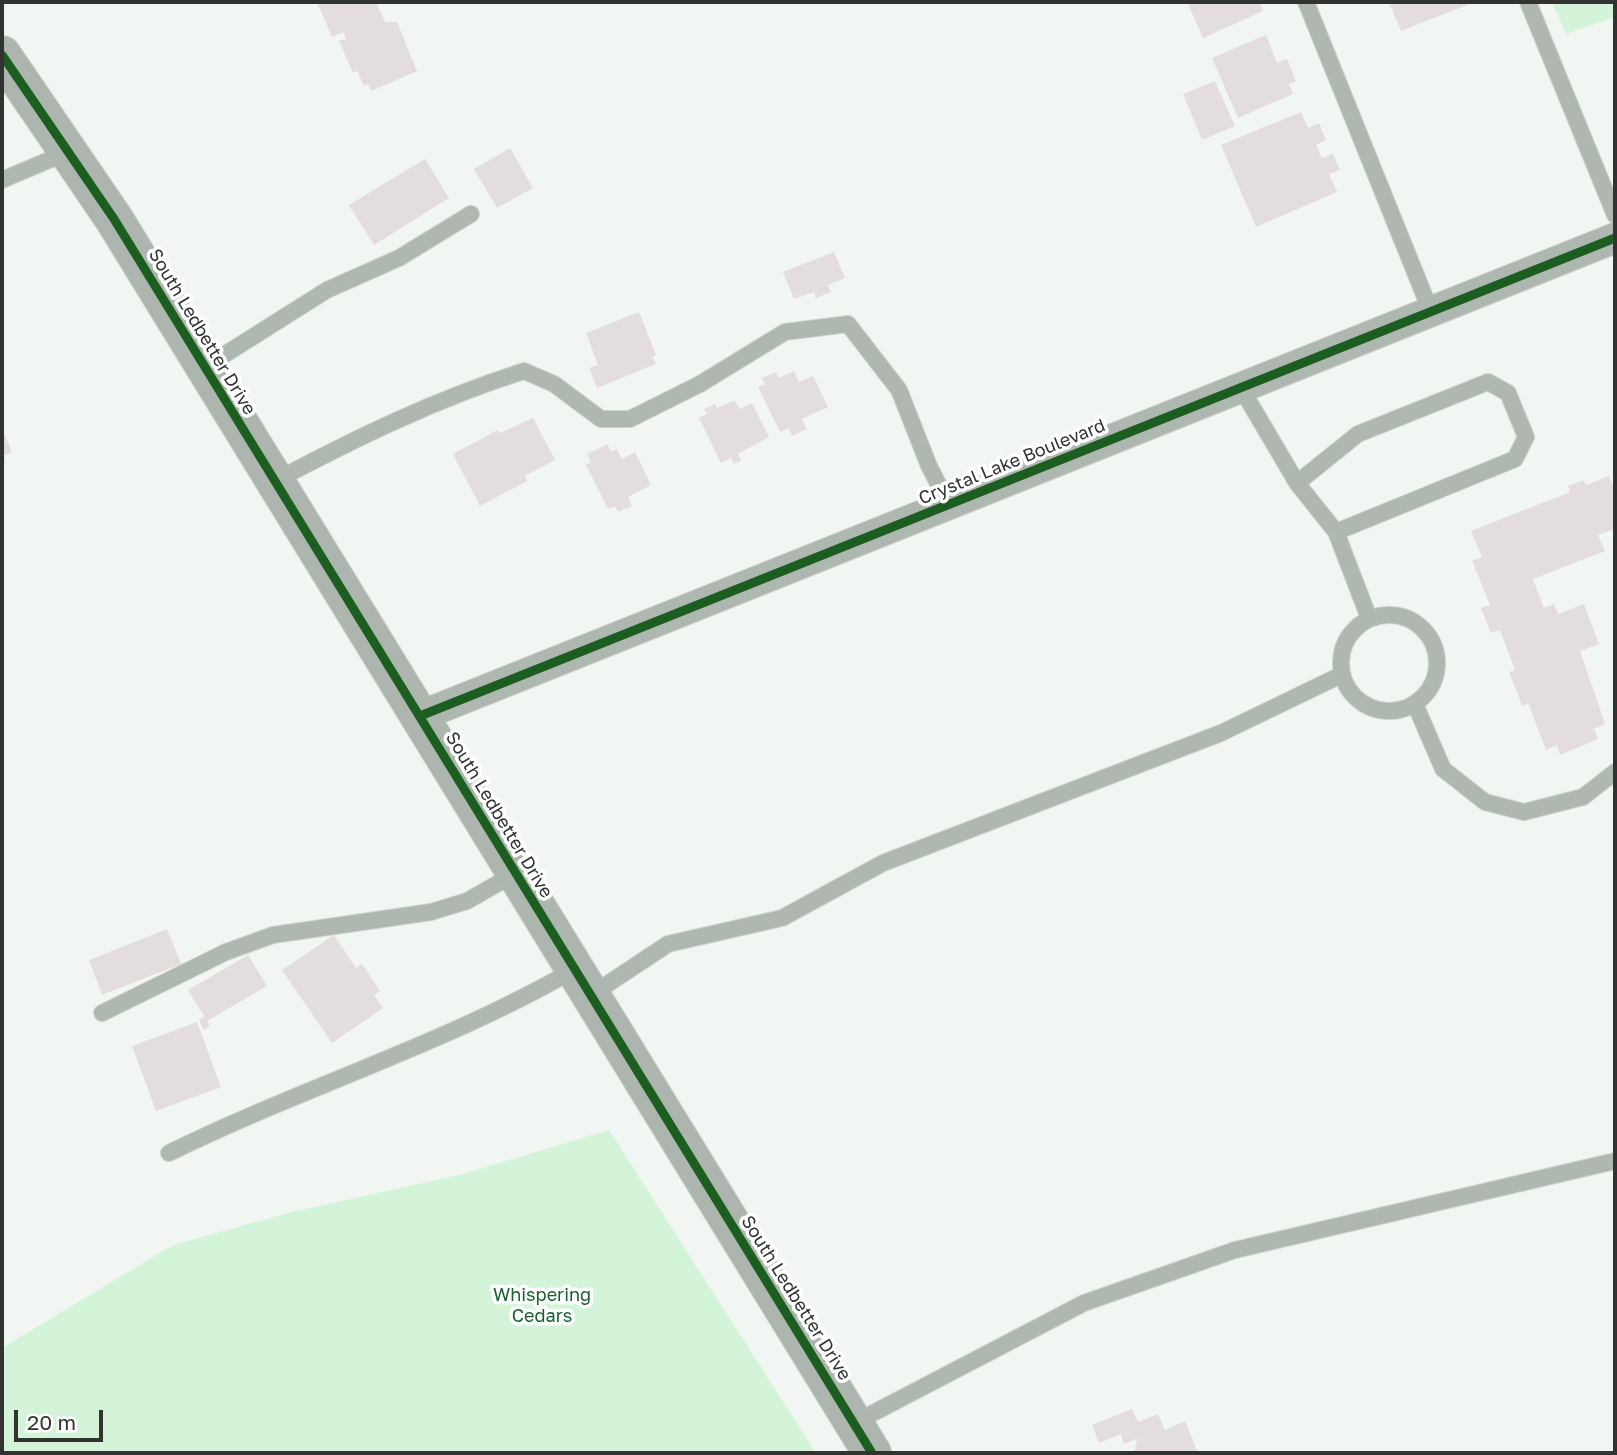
<!DOCTYPE html>
<style>
body{margin:0}
#map{position:relative;width:1617px;height:1455px;overflow:hidden;background:#f2f6f2;font-family:"Golos Text",sans-serif}
canvas{display:block}
.frame{position:absolute;inset:0;border:4px solid #303330;pointer-events:none}
.scale{position:absolute;left:14px;top:1410px;width:89px;height:32px;box-sizing:border-box;border:4px solid #303330;border-top:0;padding-left:9px;font-size:21px;line-height:24px;white-space:nowrap;color:#303330;-webkit-text-stroke:5px #fff;paint-order:stroke}
</style>
<div id="map">
<canvas width="1617" height="1455"></canvas>
<div class="frame"></div>
<div class="scale">20 m</div>
</div>
<script>
const g = document.querySelector('canvas').getContext('2d');
g.lineJoin = 'round';
function paint(path, color) { g.fillStyle = color; g.fill(path, 'evenodd'); }
function strokePath(path, color, width, dash) { g.strokeStyle = color; g.lineWidth = width; g.lineCap = dash ? 'butt' : 'round'; g.setLineDash(dash || []); g.stroke(path); }
function write(font, color, halo, rows, align = 'center') {
  g.font = font + ' "Golos Text",sans-serif'; g.lineWidth = 7; g.setLineDash([]); g.textBaseline = 'middle'; g.strokeStyle = halo; g.fillStyle = color; for (const [text, x, y, turn = 0] of rows) {
    g.save(); g.translate(x, y); g.rotate((+turn || 0) * Math.PI / 180); g.textAlign = isNaN(turn) ? turn : align; if (halo) g.strokeText(text, 0, 0); g.fillText(text, 0, 0); g.restore();
  }
}
paint(new Path2D(`
 M1552,2h63v15l-49,17z
 M609,1130l207,323h-814v-105l171,-103 119,-33 171,-38z`), '#d3f4d8');
paint(new Path2D(`
 M317,2h59l9,20h12l20,49 -46,20 -3,-7 -4,2 -7,-15 -4,2 -14,-32 7,-2 -3,-7 -11,5z
 M1187,2h72l4,9 -60,27z
 M1389,2h86l-74,29z
 M1266,35l11,28 10,-4 9,22 -7,3 4,10 -55,24 -26,-60z
 M1215,81l20,45 -33,14 -19,-46z
 M1301,112l7,16 11,-5 7,17 -10,5 6,13 11,-4 7,16 -11,4 8,18 -81,35 -35,-82z
 M510,148l23,40 -36,20 -23,-39z
 M425,159l24,39 -75,47 -25,-40z
 M834,252l11,26 -17,7 3,7 -15,6 -2,-6 -20,7 -11,-27z
 M639,312l17,43 -3,2 3,7 -59,24 -8,-20 9,-3 -12,-32z
 M794,371l5,11 14,-6 15,31 -26,12 5,10 -15,7 -3,-8 -9,4 -22,-45 7,-3 -3,-6 14,-6 3,6z
 M735,400l4,9 13,-6 17,34 -31,17 3,7 -7,3 -3,-6 -10,5 -22,-45 8,-4 -3,-5 11,-5 2,4z
 M533,418l22,42 -30,16 2,5 -47,25 -27,-52 45,-24 2,3z
 M2,429l10,23 -9,4 3,6 -4,2z
 M607,444l4,8 6,-3 5,10 13,-7 16,33 -23,12 4,9 -14,6 -3,-6 -7,3 -22,-44 5,-3 -4,-8z
 M1609,476l6,15v38l-17,6 7,16 -72,28 11,29 10,-4 4,10 26,-10 15,40 -19,7 25,73 -11,5 4,10 -38,16 -3,-10 -11,5 -18,-47 -6,3 -13,-34 6,-2 -15,-40 -9,3 -10,-25 9,-3 -18,-44 10,-4 -11,-26 99,-39 -2,-6 16,-6 2,5z
 M167,929l14,35 -79,31 -13,-35z
 M334,935l22,33 6,-4 18,27 -6,4 9,13 -51,35 -50,-73z
 M248,955l19,31 -60,35 3,5 -6,4 -5,-10 5,-4 -16,-26z
 M197,1022l24,65 -65,24 -24,-65z
 M1132,1409l6,13 20,-8 7,16 20,-9 13,32h-64l3,-14 -13,5 -3,-10 -22,9 -7,-18z`), '#e3dedd');
const lane = new Path2D(`
 M1306,2l125,310
 M1528,2l87,213
 M2,180l66,-28
 M205,367l122,-77 72,-32 72,-44
 M1241,388l56,95 39,49 33,86
 M275,481c81,-43 161,-82 249,-110l30,13 47,35h29l70,-35 85,-52 63,-8 51,66 30,76 20,39
 M1297,483l61,-49 130,-52 20,11 18,44 -11,22 -179,73
 M1341 663a48 48 0 1 1 96 0a48 48 0 1 1-96 0Z
 M1415,704l28,65 42,33 39,10 59,-15 32,-25
 M591,995l77,-51 114,-26 101,-55 338,-130 120,-58
 M102,1013l124,-61 47,-17 158,-23 36,-11 49,-28
 M169,1153c134,-66 277,-109 406,-184
 M854,1423l230,-120 151,-53 380,-89`);
const street = new Path2D(`
 M420,716l1195,-478`);
const secondary = new Path2D(`
 M2,55l112,164 758,1234`);
strokePath(lane, '#d0d2d0', 18);
strokePath(street, '#d0d2d0', 32);
strokePath(secondary, '#d0d2d0', 40);
strokePath(lane, '#aeb8b0', 16);
strokePath(street, '#aeb8b0', 30);
strokePath(secondary, '#acb6ae', 38);
strokePath(new Path2D(`
 M2,55l112,164 758,1234
 M420,716l1195,-478`), '#1b5e20', 9);
write('18px', '#303330', '#fff', [
 ["South Ledbetter Drive",202,332,59],
 ["Crystal Lake Boulevard",1012,462,-22],
 ["South Ledbetter Drive",499,815,59],
 ["South Ledbetter Drive",796,1298,58]
]);
write('18px', '#19602f', '#fff', [
 ["Whispering",542,1295],
 ["Cedars",542,1316]
]);
</script>
